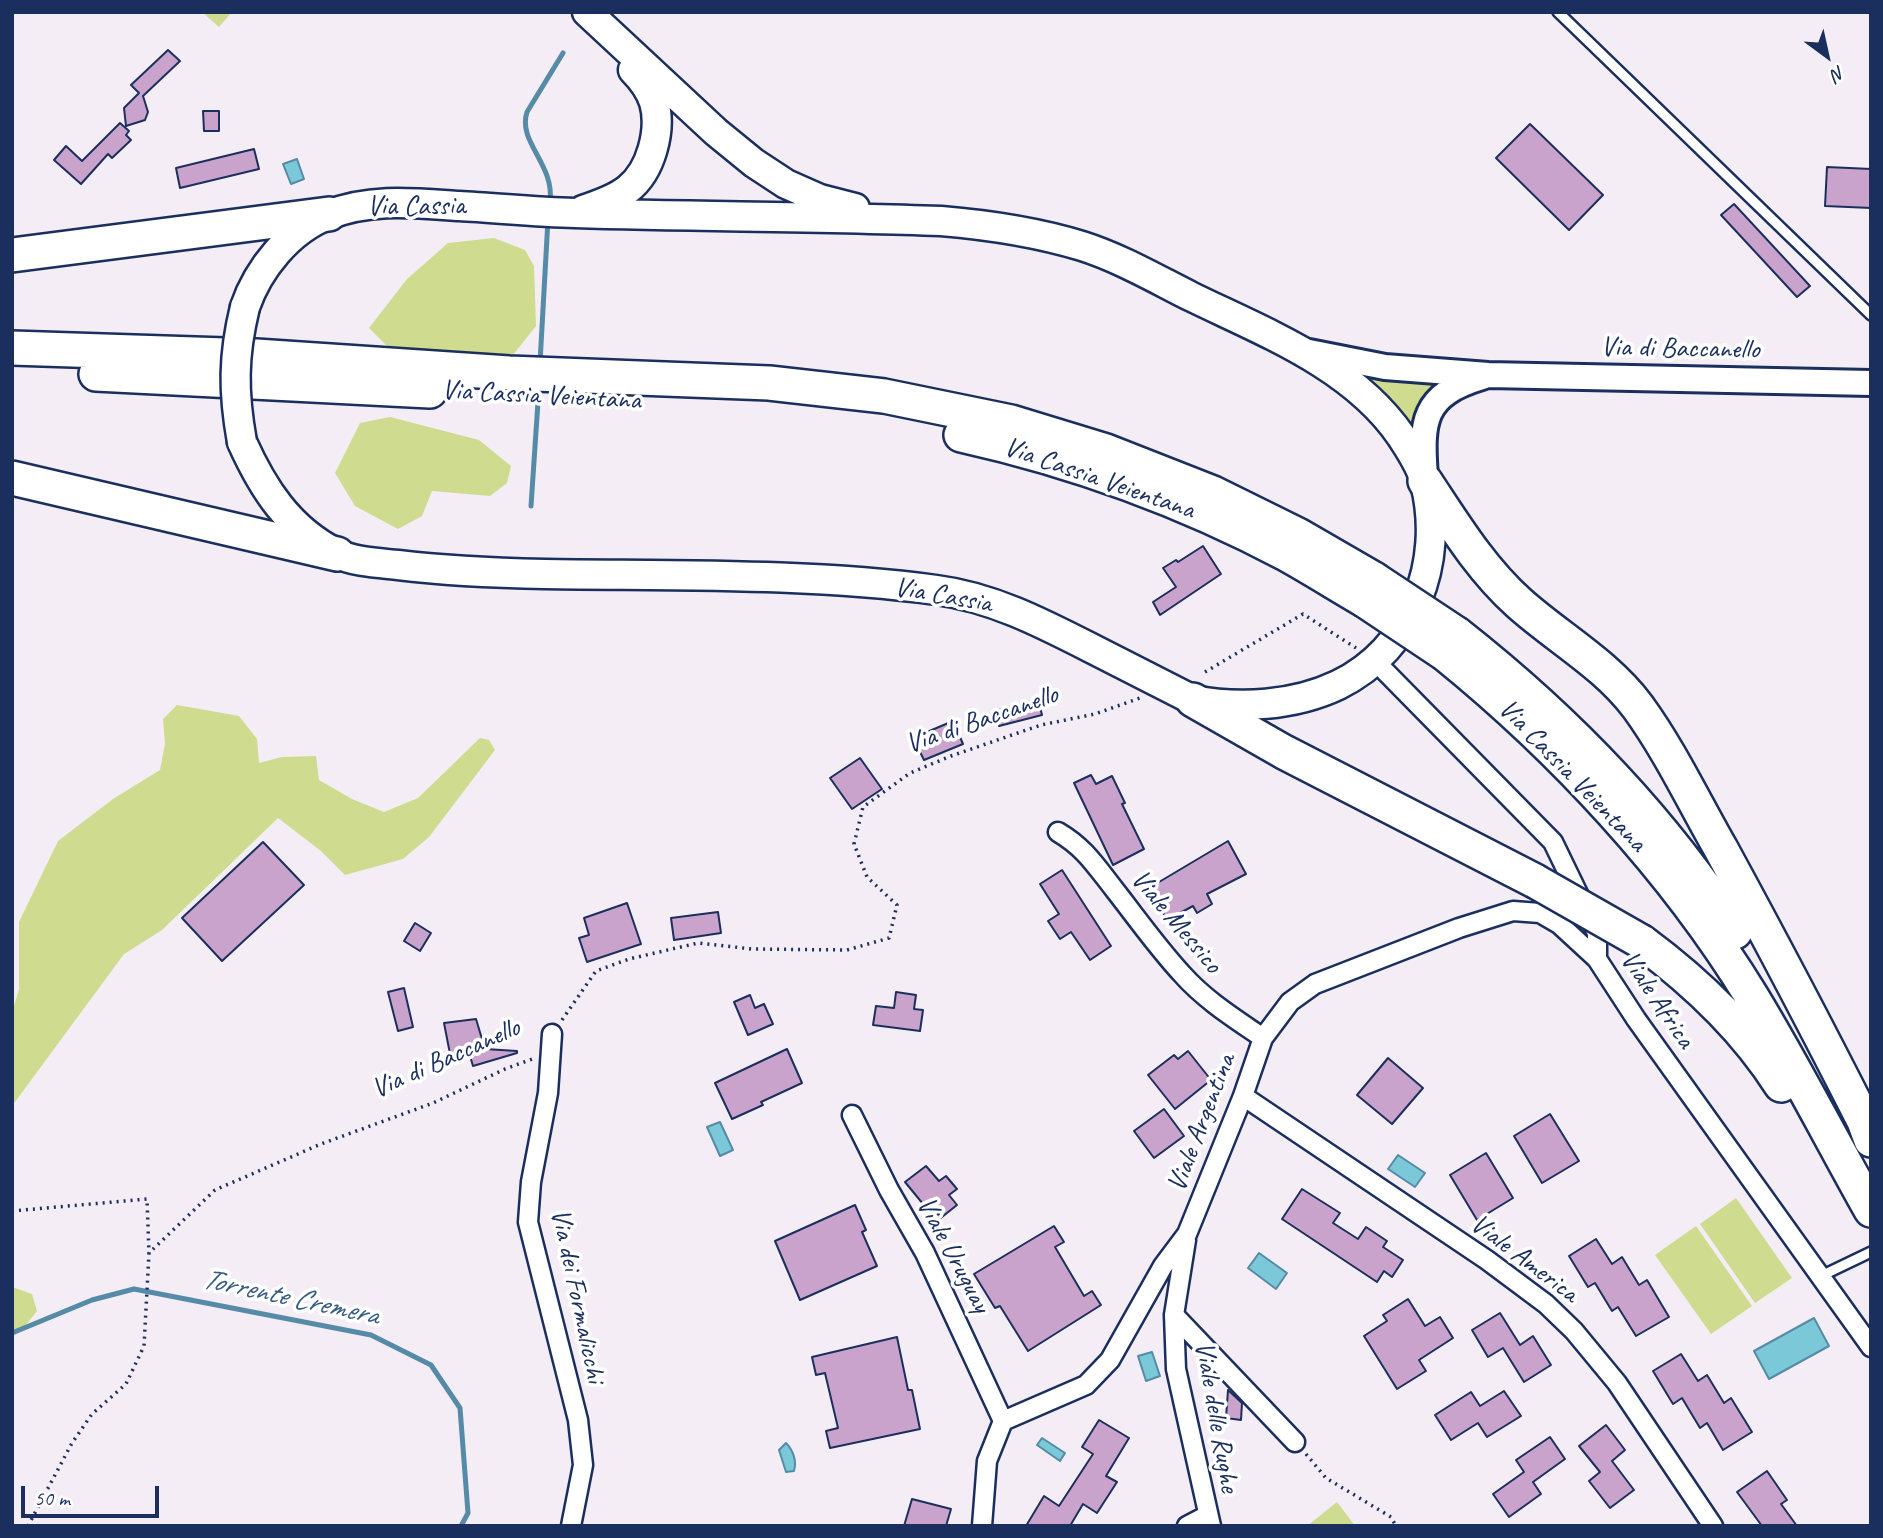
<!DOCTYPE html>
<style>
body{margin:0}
#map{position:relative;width:1883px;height:1538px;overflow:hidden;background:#f4edf5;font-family:Caveat,sans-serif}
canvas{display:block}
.frame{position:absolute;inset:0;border:14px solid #1b2f5e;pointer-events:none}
.north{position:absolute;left:1792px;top:21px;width:70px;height:70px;-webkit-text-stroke:5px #fff;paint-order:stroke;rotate:147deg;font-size:19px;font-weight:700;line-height:28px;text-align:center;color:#1b2f5e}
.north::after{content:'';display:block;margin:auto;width:24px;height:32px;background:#1b2f5e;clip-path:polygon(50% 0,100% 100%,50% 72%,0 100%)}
.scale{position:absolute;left:21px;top:1486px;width:138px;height:32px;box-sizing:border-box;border:4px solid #1b2f5e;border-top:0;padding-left:9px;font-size:21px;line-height:24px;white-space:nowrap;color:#1b2f5e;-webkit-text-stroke:5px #fff;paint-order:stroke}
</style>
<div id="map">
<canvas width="1883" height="1538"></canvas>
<div class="frame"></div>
<div class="north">N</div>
<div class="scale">50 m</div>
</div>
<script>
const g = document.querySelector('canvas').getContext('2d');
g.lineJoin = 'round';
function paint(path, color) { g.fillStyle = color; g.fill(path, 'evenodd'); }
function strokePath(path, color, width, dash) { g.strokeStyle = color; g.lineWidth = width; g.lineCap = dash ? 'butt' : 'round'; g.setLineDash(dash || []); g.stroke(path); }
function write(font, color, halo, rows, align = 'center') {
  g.font = font + ' Caveat,sans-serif'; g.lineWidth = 7; g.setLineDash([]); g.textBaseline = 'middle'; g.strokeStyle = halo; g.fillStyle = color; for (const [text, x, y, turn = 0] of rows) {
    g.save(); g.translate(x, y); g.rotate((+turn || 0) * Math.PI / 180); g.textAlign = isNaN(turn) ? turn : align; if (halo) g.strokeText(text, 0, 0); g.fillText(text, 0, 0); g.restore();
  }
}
paint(new Path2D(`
 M202,12h30l-13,15z
 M494,238l31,12 9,16 2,60 -27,34 -120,-12 -20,-20 38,-49 41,-36z
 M1337,365l113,18c-28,13 -31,23 -38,51z
 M390,417l89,23 32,26 -4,17 -17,13 -58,-5 -10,25 -24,13 -43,-23 -20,-33 25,-50z
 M177,705l62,11 18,23 2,24 23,-6 34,-1 3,24 33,19 32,13 34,-14 62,-60 9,2 6,10 -66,87 -26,22 -58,16 -24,-24 -43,-33 -116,112 -38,24 -112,152v-93l7,-24v-67l39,-81 55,-42 47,-29 5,-26 -2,-25z
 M1736,1198l56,80 -37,25 -55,-79z
 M1696,1226l56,80 -41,28 -56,-79z
 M12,1287l20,7 5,17 -16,20 -9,6z
 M1337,1502l18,24h-48z`), '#cfdb8e');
const water = new Path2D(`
 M297,159l7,20 -13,5 -8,-20z
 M720,1122l13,28 -13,6 -13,-29z
 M1398,1155l27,18 -10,14 -27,-18z
 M1259,1253l28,20 -11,16 -28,-21z
 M1814,1318l15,28 -60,33 -15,-28z
 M1152,1352l8,24 -14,5 -8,-25z
 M1042,1438l23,15 -5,8 -23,-16z
 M786,1443c7,7 11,18 8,28l-8,1 -7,-22z`);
paint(water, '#7bc9d8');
strokePath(water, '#558ba7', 2);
strokePath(new Path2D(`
 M550,202c5,-38 -33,-60 -23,-90l36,-59
 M540,363l8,-144
 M531,506l8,-119
 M12,1333l80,-33 42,-11 237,46 60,30 29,43 8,105 -7,13`), '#558ba7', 5);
const building = new Path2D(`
 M168,50l12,11 -37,35 5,16 -3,8 -19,6 -2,-18 15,-15 -8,-8z
 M203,111h16v20h-15z
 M120,123l9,8 -3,4 5,5 -19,18 -4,-4 -27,30 -27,-24 12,-14 16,15z
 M1530,124l73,71 -34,35 -73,-72z
 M254,149l5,20 -79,19 -4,-20z
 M1827,167l44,2v39l-46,-2z
 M1734,204l76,82 -13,11 -76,-82z
 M1203,546l18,28 -61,41 -7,-13 23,-15 -13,-19 13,-8 2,2z
 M1038,699l4,16 -43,11 -4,-15z
 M953,721l10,23 -39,16 -11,-22z
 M860,758l22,31 -30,20 -22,-31z
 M1091,775l5,9 16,-8 13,27 -3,1 22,45 -31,16 -39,-82z
 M1228,841l18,33 -39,20 5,10 -15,9 -4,-7 -26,14 -18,-32z
 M263,842l41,43 -82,76 -40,-43z
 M1062,870l49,76 -21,14 -19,-28 -11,7 -12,-18 11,-7 -19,-30z
 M627,903l14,41 -54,18 -8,-24 10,-3 -5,-17z
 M718,912l3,21 -47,7 -3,-22z
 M415,923l16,10 -11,18 -16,-10z
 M404,988l9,39 -15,4 -10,-39z
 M896,992l20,3 -2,14 9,1 -3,21 -47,-6 3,-19 18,2z
 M750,995l5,13 9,-4 9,20 -25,11 -14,-33z
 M476,1019l9,30 32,2v2l-44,13 -3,-10 -19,3 -7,-36z
 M787,1049l15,34 -41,19 2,3 -31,14 -17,-36z
 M1188,1051l23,29 -36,29 -27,-34 26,-20 4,4z
 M1388,1058l35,30 -31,36 -35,-29z
 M1164,1109l20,27 -30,22 -20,-27z
 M1550,1114l29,47 -37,22 -28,-47z
 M1486,1153l27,45 -36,22 -27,-45z
 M926,1166l13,15 7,-5 11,13 -8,6 8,10 -20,16 -32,-39z
 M1302,1189l38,24 -7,10 25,16 8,-12 21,14 -4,6 20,13 -11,17 -8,-6 -7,11 -95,-63z
 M855,1205l11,25 -4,2 15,34 -77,34 -25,-59z
 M1054,1226l10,16 -9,5 29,49 8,-5 9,14 -73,46 -28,-45 -5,2 -21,-34z
 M1596,1239l16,25 10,-7 17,28 8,-5 22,37 -33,19 -18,-29 -6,4 -17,-28 -7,4 -19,-31z
 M1408,1299l17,27 15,-9 13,21 -34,22 7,11 -29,18 -33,-53 23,-15 -4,-6z
 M1500,1313l20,32 13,-9 18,29 -27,17 -21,-34 -15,9 -16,-27z
 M897,1337l11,53h4l8,39 -90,19 -4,-17 12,-3 -13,-55 -9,2 -4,-18z
 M1681,1354l17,27 9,-6 17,28 7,-5 21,34 -29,18 -16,-27 -7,5 -18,-30 -9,6 -20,-33z
 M1228,1390l14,13 -1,17 -15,-2z
 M1504,1391l17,25 -34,21 -9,-14 -27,17 -16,-25 36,-23 9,14z
 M1099,1420l30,18 -23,38 11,6 -20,31 -14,-9 -13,22h-44l18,-30 15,10 34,-52 -11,-7z
 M1606,1425l19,25 -13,11 22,29 -24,18 -21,-27 11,-9 -21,-26z
 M1550,1437l15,22 -32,23 8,12 -32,23 -16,-23 31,-22 -8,-12z
 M1767,1471l20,29 -6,4 16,22h-35l-25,-34z
 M912,1499l39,10 -5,17h-42z`);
paint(building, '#c9a3cb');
strokePath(building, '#1b2f5e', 2);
const lane = new Path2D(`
 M1558,12l313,303
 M1821,1276l50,-24`);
const street = new Path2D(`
 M1374,660l179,182 44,91v26l39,60 235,328
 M1058,832c27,16 37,33 56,57 22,28 43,58 68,85 23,26 52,44 81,64
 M552,1034l-4,59 -17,89 -3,40 50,198 5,45 -12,61
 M1243,1096l244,164 59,44 28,27 43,52 96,143
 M852,1115l37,75 36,63 78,168
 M1186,1240l-12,75 2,54 35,157
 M1174,1315l121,127
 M982,1526l5,-65 16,-40 83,-36 24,-25 53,-94 24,-32 56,-138 20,-58 27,-36 25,-18 144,-56 54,-17 27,2 19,11 38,35
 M1187,1526l21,-11`);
const secondary = new Path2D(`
 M1309,352l76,15 103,8 383,8
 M1425,477c-4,-56 -3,-82 57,-100`);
const primary = new Path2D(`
 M587,12l129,120 38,31 32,21 34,15 35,9
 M583,210c15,-5 33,-11 45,-21 23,-18 34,-59 26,-87 -4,-12 -12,-23 -21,-32
 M242,442c21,47 47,87 94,111 17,9 43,10 62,12 49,6 98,8 147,9 128,2 264,-1 391,16 55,7 104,32 153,57 35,18 69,35 104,53 46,9 101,6 145,-15 75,-37 107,-123 87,-202 -3,-16 -15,-33 -24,-47 -48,-70 -135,-103 -209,-139 -36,-18 -72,-39 -110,-51 -46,-14 -93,-21 -141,-25 -122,-5 -244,-4 -366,-8 -39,-1 -78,-5 -116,-7 -45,-3 -89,-8 -131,9 -39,15 -70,54 -83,92`);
const highway = new Path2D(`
 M12,255l317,-41
 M12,348l244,8 253,17 260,10 115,13 127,26 95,29 107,42 85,42 76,44
 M96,374l334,17
 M961,435c112,25 223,65 325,119 27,15 52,31 78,46
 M12,478l325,76
 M1425,481c28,42 55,87 94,122 39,35 87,61 119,104 32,44 56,95 83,142 49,90 97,181 143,272l7,19
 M1457,634c108,85 203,182 278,298
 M1445,654c116,94 229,215 307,343 42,69 79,142 119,213
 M1193,700l91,52 251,129
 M1642,942c54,40 102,85 139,143`);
strokePath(lane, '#1b2f5e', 14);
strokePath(street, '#1b2f5e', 23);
strokePath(secondary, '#1b2f5e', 30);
strokePath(primary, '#1b2f5e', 33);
strokePath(highway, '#1b2f5e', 38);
strokePath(new Path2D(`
 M1205,672l98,-58 53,34
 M562,1020l34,-49 33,-12 69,-16 54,6 95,1 42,-12 8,-33 -30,-28 -13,-33 9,-37 47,-34 41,-17 90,-31 54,-11 45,-16
 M12,1211l135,-12 2,54
 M1306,1454l20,24 65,39 5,9
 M28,1526l44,-83 20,-29 34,-30 18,-38 5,-93 66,-63 106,-46 112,-41 72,-34 30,-11`), '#1b2f5e', 3.5, [2, 5]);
strokePath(lane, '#fff', 9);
strokePath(street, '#fff', 18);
strokePath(secondary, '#fff', 24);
strokePath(primary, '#fff', 28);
strokePath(highway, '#fff', 33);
const primaryBridge = new Path2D(`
 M242,442c-9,-50 -9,-86 3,-135`);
const highwayBridge = new Path2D(`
 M1374,579l83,55
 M1364,600l81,54
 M1535,881l107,61`);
strokePath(primaryBridge, '#1b2f5e', 33, []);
strokePath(highwayBridge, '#1b2f5e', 38, []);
strokePath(primaryBridge, '#fff', 28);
strokePath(highwayBridge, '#fff', 33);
write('28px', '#1b2f5e', '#fff', [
 ["Via Cassia",416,207],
 ["Via di Baccanello",1680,349,1],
 ["Via Cassia Veientana",541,396,3],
 ["Via Cassia Veientana",1099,479,19],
 ["Via Cassia",943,596,10],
 ["Via di Baccanello",982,720,-19],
 ["Via Cassia Veientana",1572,776,46],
 ["Viale Messico",1176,922,50],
 ["Viale Africa",1657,1000,56],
 ["Via di Baccanello",446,1059,-24],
 ["Viale Argentina",1202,1123,-69],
 ["Viale Uruguay",953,1255,62],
 ["Viale America",1524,1259,37],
 ["Via dei Formalicchi",577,1296,78],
 ["Viale delle Rughe",1216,1417,80]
]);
write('italic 30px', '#385d83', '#fff', [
 ["Torrente Cremera",290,1298,12]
]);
</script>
